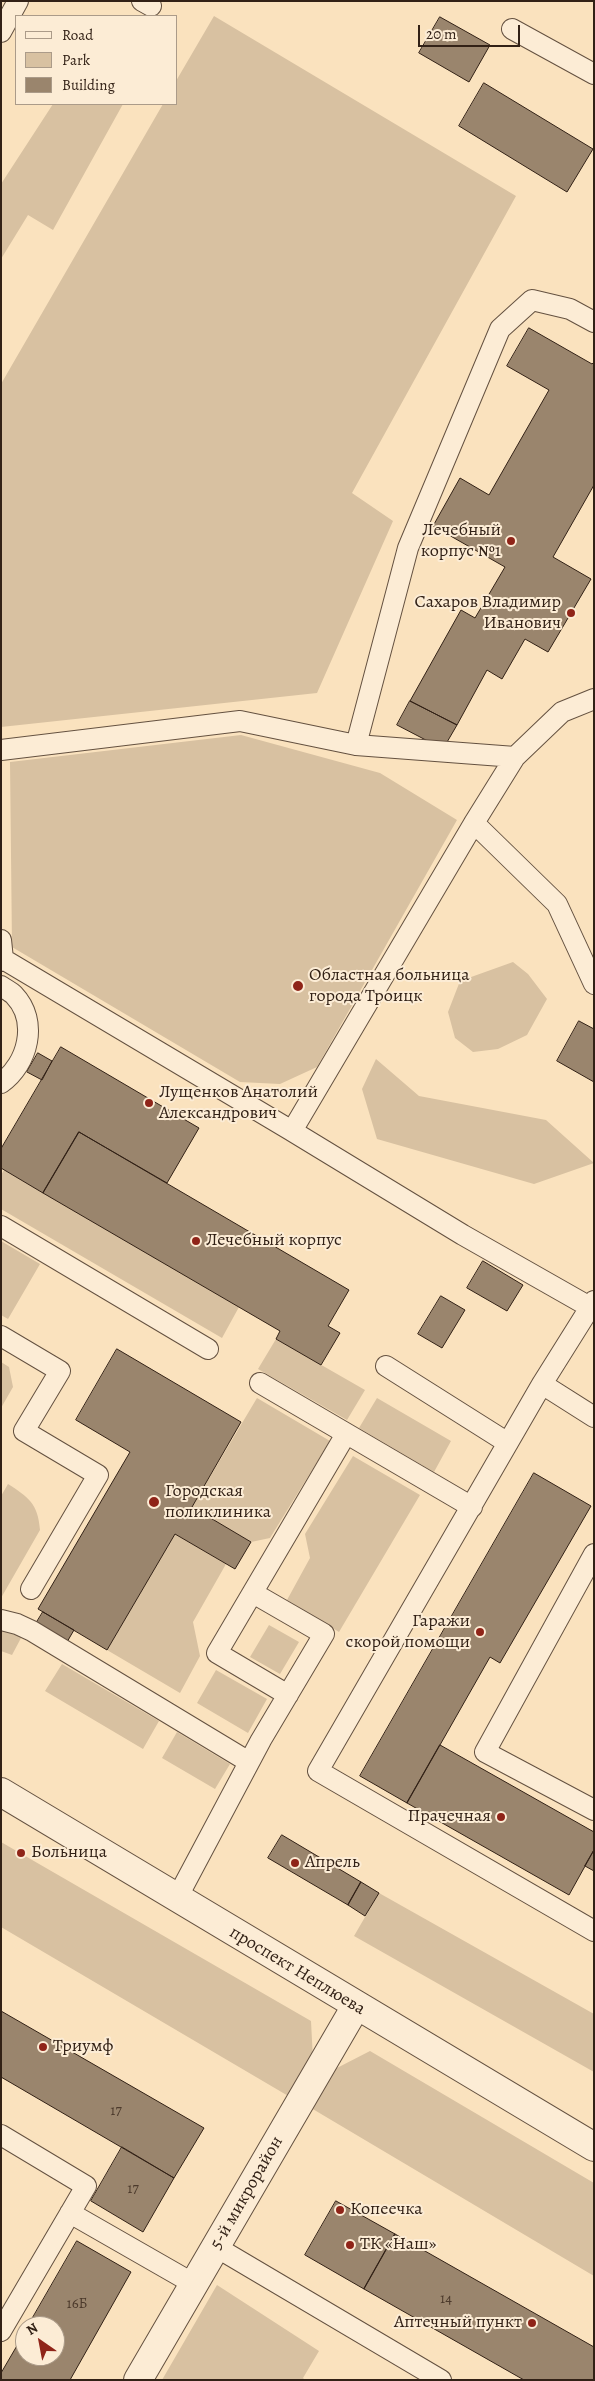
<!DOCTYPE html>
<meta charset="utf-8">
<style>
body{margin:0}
#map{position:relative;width:595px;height:2381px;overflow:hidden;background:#fae2be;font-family:Alegreya,serif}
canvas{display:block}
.frame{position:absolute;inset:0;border:2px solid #322116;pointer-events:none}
.legend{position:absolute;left:15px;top:15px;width:162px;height:90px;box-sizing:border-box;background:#fcecd5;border:1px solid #ab9b89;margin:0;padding:6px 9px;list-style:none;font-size:15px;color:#322116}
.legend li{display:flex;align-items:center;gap:10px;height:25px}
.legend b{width:25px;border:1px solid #ab9b89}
.north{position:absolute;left:15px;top:2316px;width:50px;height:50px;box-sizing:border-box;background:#fcecd5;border:1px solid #ab9b89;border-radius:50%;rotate:327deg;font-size:14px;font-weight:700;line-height:20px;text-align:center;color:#322116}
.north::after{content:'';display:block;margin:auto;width:18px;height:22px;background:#8f2418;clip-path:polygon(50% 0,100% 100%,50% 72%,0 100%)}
.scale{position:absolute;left:418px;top:25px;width:102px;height:22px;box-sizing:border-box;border:2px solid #322116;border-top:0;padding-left:6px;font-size:15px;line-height:18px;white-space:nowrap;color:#322116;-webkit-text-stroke:4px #fcecd5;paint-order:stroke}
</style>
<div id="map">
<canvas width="595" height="2381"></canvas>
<div class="frame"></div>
<ul class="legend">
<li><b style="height:6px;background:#fcecd5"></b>Road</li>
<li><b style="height:14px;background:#d8c1a1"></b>Park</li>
<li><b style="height:14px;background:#9a856d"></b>Building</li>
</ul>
<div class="north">N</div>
<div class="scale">20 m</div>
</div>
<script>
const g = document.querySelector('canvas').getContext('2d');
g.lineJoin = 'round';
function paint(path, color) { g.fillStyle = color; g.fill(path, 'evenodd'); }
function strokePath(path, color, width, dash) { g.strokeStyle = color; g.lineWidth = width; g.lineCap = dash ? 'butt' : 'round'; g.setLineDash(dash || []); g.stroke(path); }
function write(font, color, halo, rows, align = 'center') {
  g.font = font + ' Alegreya,serif'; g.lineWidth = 4; g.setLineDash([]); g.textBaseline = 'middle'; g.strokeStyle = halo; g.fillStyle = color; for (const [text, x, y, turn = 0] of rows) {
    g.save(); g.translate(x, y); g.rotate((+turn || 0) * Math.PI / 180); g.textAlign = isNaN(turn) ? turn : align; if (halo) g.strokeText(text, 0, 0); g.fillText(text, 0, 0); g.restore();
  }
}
paint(new Path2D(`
 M214,16l302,180 -164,297 41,28 -76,172 -316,34v-343l162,-280h13v-23z
 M53,104h70l-70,126 -25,-15 -27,44v-75z
 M241,735l139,38 77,47 -140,247 -37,17 -40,-2 -228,-135 -2,-185z
 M513,962l15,12 19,25 -20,36 -29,14 -25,3 -18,-14 -7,-26 12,-31z
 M376,1059l43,37 127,24 48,43 -60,21 -157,-45 -15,-50z
 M4,1170l235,137 -17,31 -221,-129v-34z
 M1,1241l39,23 -32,55 -7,-4z
 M276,1339l89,51 -18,30 -89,-51z
 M1,1362l8,5 4,20 -12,21z
 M257,1398l73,43 -60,97 -19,4 -59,-35z
 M377,1398l74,43 -17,31 -75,-44z
 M353,1456l67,39 -81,137 -52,-32 23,-42 -5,-24z
 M8,1484c20,13 30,19 32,46l-39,68v-102z
 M175,1534l51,30 -33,58 7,34 -20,37 -73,-43z
 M269,1625l30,17 -19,32 -30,-17z
 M1,1630l9,1 11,7 -9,17 -11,-4z
 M62,1664l97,57 -16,28 -98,-58z
 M216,1670l51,29 -19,34 -51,-30z
 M177,1732l53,32 -15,25 -53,-31z
 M1,1842l310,179 2,39 -23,37 -289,-170z
 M379,1893l215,121v58l-240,-136z
 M370,2051l224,132v93l-283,-168 24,-39z
 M217,2285l102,66 -16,27 2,2h-143z`), '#d8c1a1');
const building = new Path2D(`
 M440,17l50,28 -21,37 -50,-29z
 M484,83l109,66 -26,43 -108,-66z
 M529,328l63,36 2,-2v123l-41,72 38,22 -43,73 -23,-13 -23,40 -15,-9 -30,55 -47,-24 51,-91 14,8 30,-51 -72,-41 27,-48 29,17 60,-105 -42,-24z
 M410,701l47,24 -14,24 -46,-24z
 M579,1021l15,8v53l-37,-21z
 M61,1047l138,81 -32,55 -88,-51 -36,61 -42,-25v-19z
 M38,1053l14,8 -10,19 -15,-8z
 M79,1132l270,158 -21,36 12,7 -19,32 -45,-26 4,-8 -237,-138z
 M483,1261l40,24 -16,26 -40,-23z
 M441,1296l24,14 -23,38 -24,-14z
 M117,1349l124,73 -49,85 59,35 -16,27 -60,-35 -68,116 -69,-41 92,-157 -54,-32z
 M534,1473l57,33 -91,157 -10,-6 -83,146 -47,-27z
 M43,1612l31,18 -14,24 -31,-19z
 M440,1745l154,87v18l-25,45 -162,-92z
 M282,1835l79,47 -13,23 -80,-47z
 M594,1850v21l-9,-5z
 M361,1882l18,11 -14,23 -17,-11z
 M1,2011l203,117 -30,50 -173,-101z
 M122,2147l52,31 -31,54 -52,-31z
 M336,2201l59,33 -31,55 -59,-34z
 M395,2234l199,113v33h-70l-160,-91z
 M77,2241l54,31 -61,108h-69v-7l24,-41v24h30v-30h-27z`);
paint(building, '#9a856d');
strokePath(building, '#322116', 1);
const service = new Path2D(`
 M142,1l9,5
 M512,29l82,45
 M1,32l17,-31
 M356,745l52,-197 92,-219 32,-29 38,9 24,13
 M1,750l239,-29 116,24 159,12
 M474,823l83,81 37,80
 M1,940l2,19
 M1,961l2,-2 289,172 182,-308 41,-66 47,-45 32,-13
 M1,986c4,3 10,6 13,9 25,26 14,69 -13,88
 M292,1131l171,104 125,71
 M1,1226l207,123
 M594,1301l-52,83 -224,387 276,160
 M1,1336l59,35 -36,60 74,44 -67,114
 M386,1366l122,77
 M260,1383l212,124
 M542,1384l52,33
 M594,1554l-109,198 109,58
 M1,1620l16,4 15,7 217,131
 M288,1695l-71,-42 129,-219
 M177,1898l84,-158 63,-106 -71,-41
 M1,2135l85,51 -85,145
 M70,2213l124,71
 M216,2247l225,133`);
const minor = new Path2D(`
 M1,1792l593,355
 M138,2380l218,-374`);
strokePath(service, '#645140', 22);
strokePath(minor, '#645140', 30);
strokePath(service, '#fcecd5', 20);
strokePath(minor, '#fcecd5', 28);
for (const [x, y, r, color] of [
 [511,541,5,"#8f2418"],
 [571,613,5,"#8f2418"],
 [298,986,6,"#8f2418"],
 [149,1103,5,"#8f2418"],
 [196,1241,5,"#8f2418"],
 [154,1502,6,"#8f2418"],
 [480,1632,5,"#8f2418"],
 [501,1817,5,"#8f2418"],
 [21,1853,5,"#8f2418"],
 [295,1863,5,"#8f2418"],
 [43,2047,5,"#8f2418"],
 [340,2210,5,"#8f2418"],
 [350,2245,5,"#8f2418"],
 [532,2323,5,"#8f2418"]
]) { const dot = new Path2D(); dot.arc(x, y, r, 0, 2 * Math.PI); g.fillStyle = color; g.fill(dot); strokePath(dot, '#fcecd5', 2); }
write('15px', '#4c3a2c', null, [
 ["17",116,2111],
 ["17",133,2189],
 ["14",446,2299],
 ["16Б",77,2304]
]);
write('18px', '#322116', '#fcecd5', [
 ["Лечебный",501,531,"right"],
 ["корпус №1",501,552,"right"],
 ["Сахаров Владимир",561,603,"right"],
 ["Иванович",561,624,"right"],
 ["Областная больница",309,976],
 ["города Троицк",309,997],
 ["Лущенков Анатолий",159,1093],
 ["Александрович",159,1114],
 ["Лечебный корпус",206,1241],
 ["Городская",165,1492],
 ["поликлиника",165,1513],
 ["Гаражи",470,1622,"right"],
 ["скорой помощи",470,1643,"right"],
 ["Прачечная",491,1817,"right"],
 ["Больница",31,1853],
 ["Апрель",305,1863],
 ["Триумф",53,2047],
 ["Копеечка",350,2210],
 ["ТК «Наш»",360,2245],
 ["Аптечный пункт",522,2323,"right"]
], 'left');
write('18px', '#322116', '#fcecd5', [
 ["проспект Неплюева",297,1971,31],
 ["5-й микрорайон",247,2193,-60]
]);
</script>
